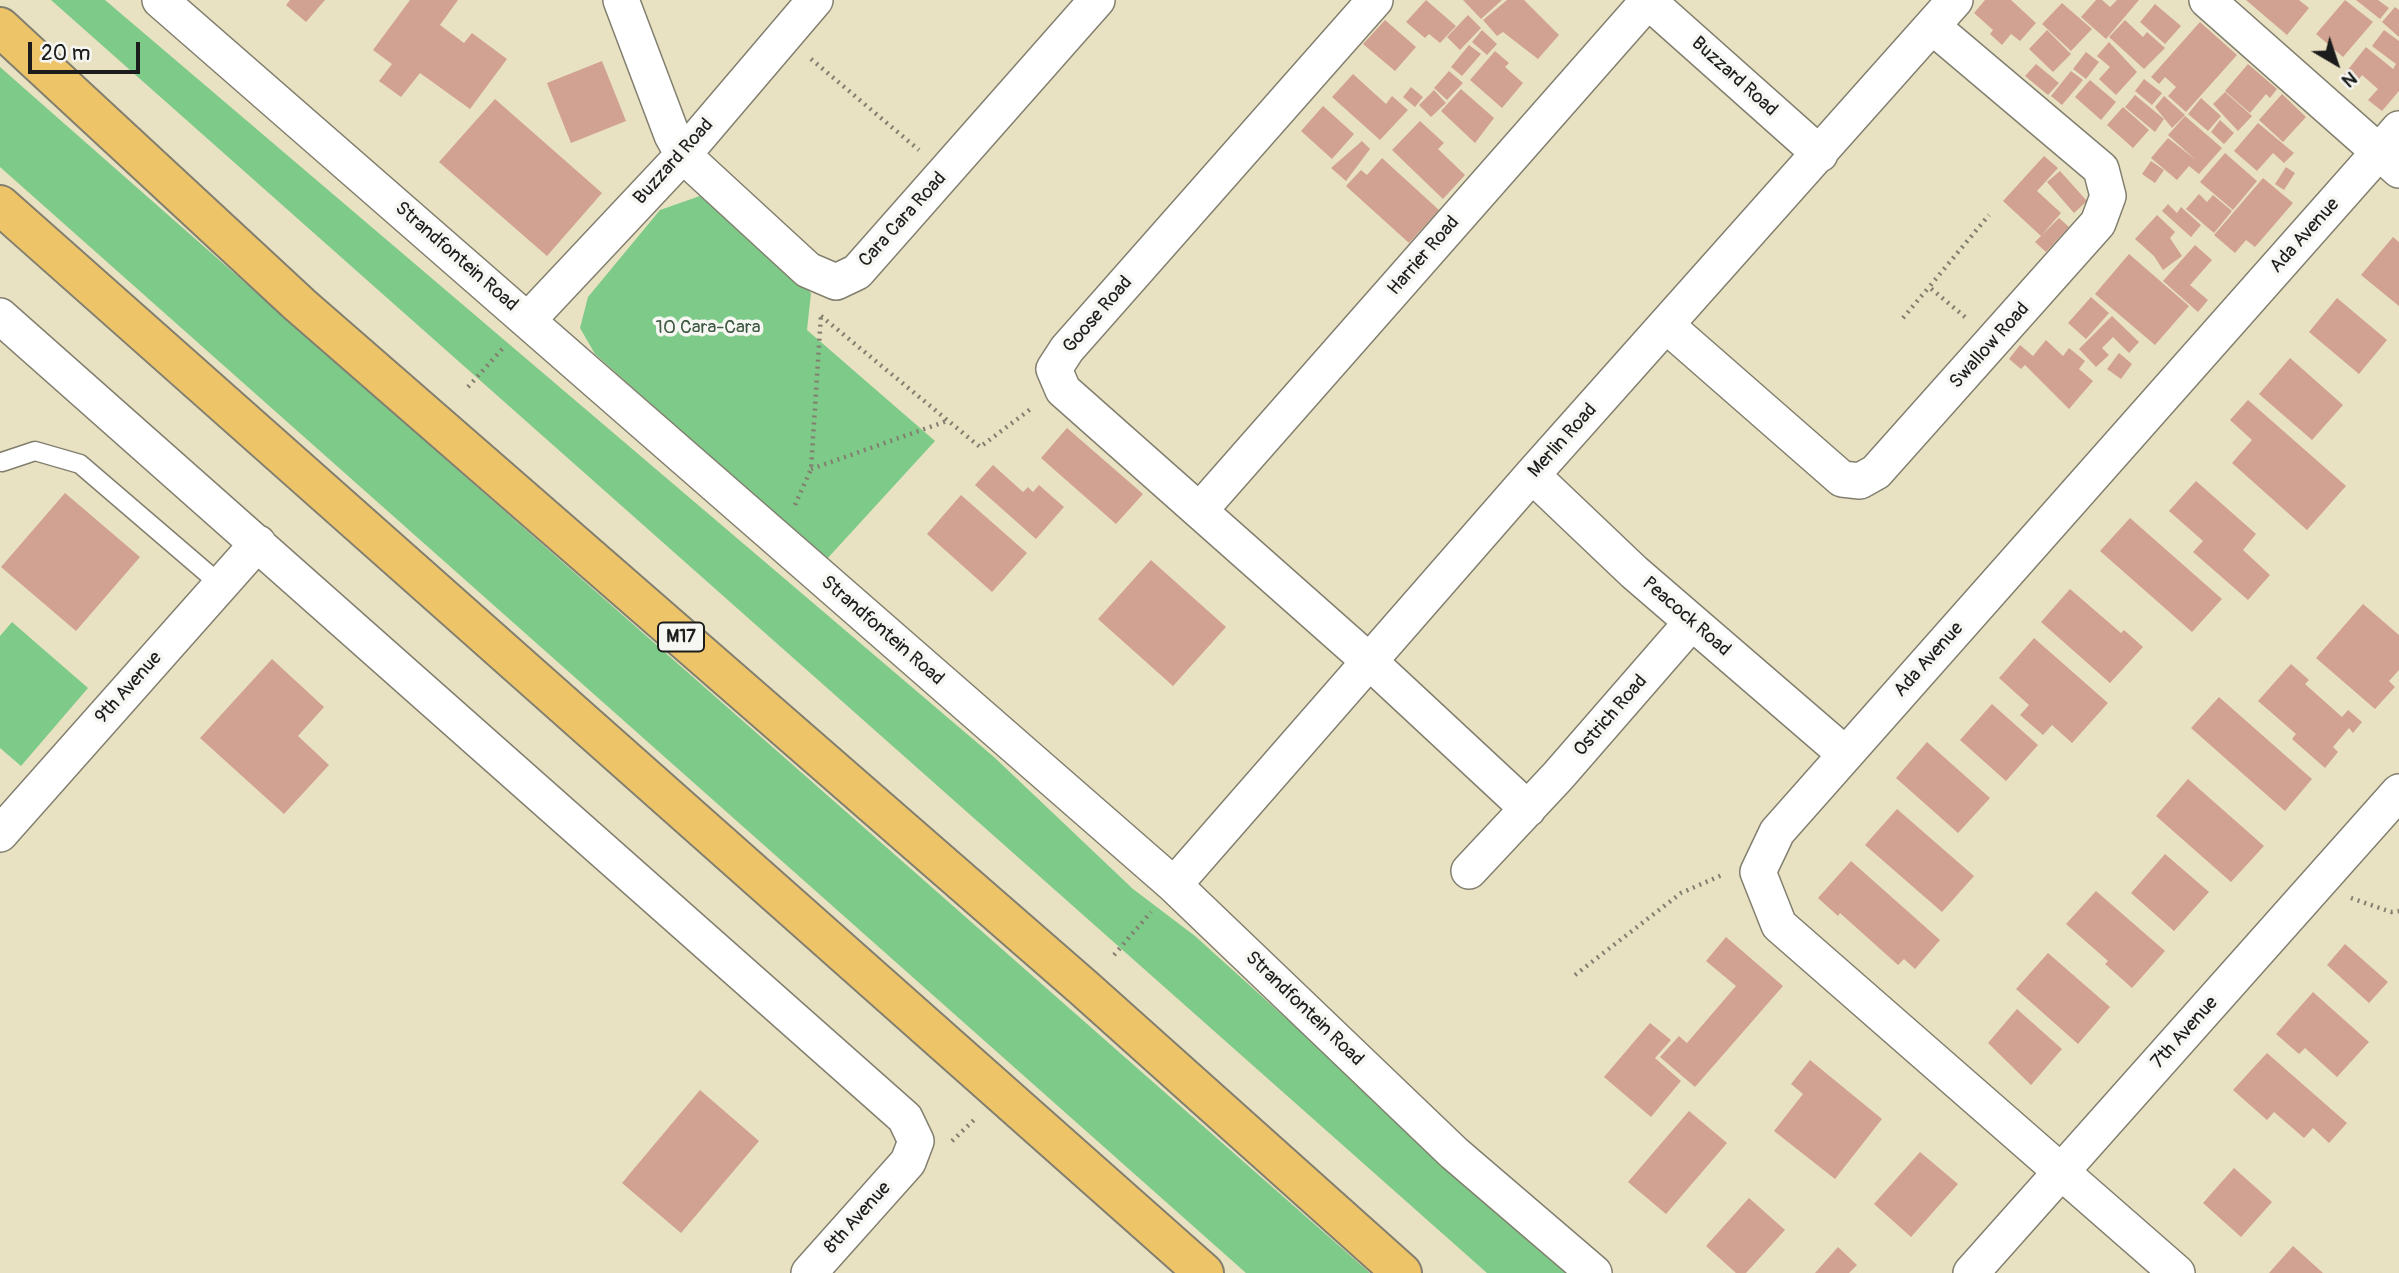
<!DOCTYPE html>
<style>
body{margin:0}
#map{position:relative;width:2399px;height:1273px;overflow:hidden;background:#e9e2c2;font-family:Pangolin,sans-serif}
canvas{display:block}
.north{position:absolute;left:2301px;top:28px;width:70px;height:70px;-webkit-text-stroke:5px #f6f6f2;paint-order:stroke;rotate:141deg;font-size:19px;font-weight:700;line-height:28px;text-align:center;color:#1c1c1c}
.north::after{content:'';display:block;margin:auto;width:24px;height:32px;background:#1c1c1c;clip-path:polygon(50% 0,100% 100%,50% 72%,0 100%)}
.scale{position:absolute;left:28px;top:42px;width:112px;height:32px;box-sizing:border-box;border:4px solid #1c1c1c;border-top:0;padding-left:9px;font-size:21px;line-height:24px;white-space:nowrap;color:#1c1c1c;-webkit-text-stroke:5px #f6f6f2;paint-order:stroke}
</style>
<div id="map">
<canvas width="2399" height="1273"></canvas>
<div class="north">N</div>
<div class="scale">20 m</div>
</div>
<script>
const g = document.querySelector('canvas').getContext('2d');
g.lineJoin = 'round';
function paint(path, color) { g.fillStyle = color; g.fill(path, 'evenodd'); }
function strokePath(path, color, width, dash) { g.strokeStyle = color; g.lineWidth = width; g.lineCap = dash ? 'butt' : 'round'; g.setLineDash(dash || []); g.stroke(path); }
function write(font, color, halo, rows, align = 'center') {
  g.font = font + ' Pangolin,sans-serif'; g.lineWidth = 7; g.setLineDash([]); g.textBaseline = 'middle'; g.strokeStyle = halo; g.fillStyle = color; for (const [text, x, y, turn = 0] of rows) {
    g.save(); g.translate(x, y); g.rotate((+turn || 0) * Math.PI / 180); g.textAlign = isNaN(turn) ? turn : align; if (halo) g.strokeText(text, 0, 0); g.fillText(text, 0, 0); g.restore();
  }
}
paint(new Path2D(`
 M51,0h54l889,757 139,132 62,47 373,337h-81z
 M0,67l1370,1206h-124l-1246,-1106z
 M700,196l111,97 -4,37 128,111 -109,119 -231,-206 -15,-26 8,-31 72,-87z
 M12,622l76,66 -67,78 -21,-18v-112z`), '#7dca89');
paint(new Path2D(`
 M290,0h35l-19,22 -20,-17z
 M410,0h48l-18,25 24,18 8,-10 35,26 -37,50 -50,-36 -19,24 -22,-16 13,-17 -19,-14z
 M1426,0l30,26 -16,17 -11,-9 -4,4 -19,-16z
 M1463,0h39l-21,19z
 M1507,0h17l35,35 -21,24 -35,-27 -6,4 -14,-16z
 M1985,0h26l25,23 -16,18 -9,-7 -9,11 -12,-11 3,-4 -19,-17z
 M2096,0h6l8,7 7,-7h22l-33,39 -25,-22z
 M2246,0h53l10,8 -22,27z
 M2345,0l28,22 -30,35 -27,-23z
 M2356,0h22l11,8 -9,11z
 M2062,3l30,26 -21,22 -29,-27z
 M2155,4l26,22 -16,18 -25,-22z
 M2395,7l4,3v27l-17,-15z
 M1468,15l13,13 -21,22 -13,-13z
 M1385,20l31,27 -21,24 -32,-27z
 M2125,20l18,17 4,-5 18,16 -21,21 -35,-32z
 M2200,22l37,33 -51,57 -18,-16 8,-9 -11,-10 -6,7 -8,-7z
 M1482,30l15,14 -10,11 -15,-13z
 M2047,30l24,24 -18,18 -24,-23z
 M2384,30l15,11v50l-17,20 -14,-11 10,-11 -16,-14 -8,11 -12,-9 24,-30 27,22 3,-5 -24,-18z
 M2109,42l28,30 -21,23 -17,-16 11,-12 -13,-11z
 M1469,45l12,9 -19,22 -11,-9z
 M1495,51l14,12 -4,4 18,16 -21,25 -32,-28z
 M2086,52l13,10 -13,17 -13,-10z
 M602,61l24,60 -55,22 -24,-60z
 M2036,64l23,19 -11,12 -23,-19z
 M2248,64l29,25 -7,9 -4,-4 -16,19 -25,-22z
 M1449,71l14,12 -16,17 -13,-12z
 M2071,71l12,9 -21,25 -11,-9z
 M1353,74l33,30 6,-8 16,14 -28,30 -48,-43z
 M2144,79l18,14 -10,12 -17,-14z
 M2090,80l26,22 -15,18 -26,-23z
 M1411,87l12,10 -8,10 -12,-10z
 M1461,89l33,29 -19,25 -34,-32z
 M1434,90l12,13 -15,14 -12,-12z
 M2225,92l27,24 -14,15 -25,-27z
 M2282,94l24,23 -23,25 -24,-22z
 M2135,95l29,24 -9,13 -30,-25z
 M2164,96l21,19 -13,13 -17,-21z
 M2201,98l20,18 -13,15 -20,-17z
 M495,99l107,94 -55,63 -108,-94z
 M1323,106l31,28 -22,25 -31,-28z
 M2123,107l26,23 -16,18 -26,-23z
 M2185,116l37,32 -23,26 -10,-8 -12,14 -26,-22 17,-20 28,22 -28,-25z
 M2220,120l14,13 -10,11 -13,-12z
 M1420,121l24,22 -6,6 27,26 -22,24 -51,-49z
 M2258,123l36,30 -10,10 -11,-10 -16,18 -23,-20z
 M1362,141l8,8 -24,32 -15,-13z
 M2225,153l32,28 -24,29 -33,-28z
 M2044,156l14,12 -21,23 24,22 -20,23 -38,-35z
 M1382,158l57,52 -30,33 -63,-57 15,-16 6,5z
 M2151,161l13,9 -9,13 -13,-9z
 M2286,167l9,6 -11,17 -9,-6z
 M2060,171l27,30 -13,12 -27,-31z
 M2263,178l30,25 -38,44 -9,-7 -11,13 -21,-18z
 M2199,194l8,8 6,-7 19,16 -18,22 -28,-24z
 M2168,204l9,9 4,-6 20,18 -10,12 -29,-26z
 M2157,215l18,17 -5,6 12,18 -19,14 -9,-14 -19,-17z
 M2059,218l10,9 -23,25 -11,-10z
 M2393,237l6,5v64l-38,-31z
 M2195,245l17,15 -22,25 18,15 -10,12 -35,-31z
 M2129,254l60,52 -34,39 -60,-51z
 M2091,297l18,16 -23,26 -18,-16z
 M2337,298l50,42 -28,34 -50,-42z
 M2112,316l27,26 -10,11 -16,-16 -11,11 7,7 -13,12 -17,-18z
 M2046,340l17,16 6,-8 16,13 -6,8 14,12 -24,28 -44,-44 -4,4 -12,-10 11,-14 13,11z
 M2119,353l13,11 -11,15 -14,-10z
 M2290,358l53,47 -31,35 -53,-46z
 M2248,400l98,86 -39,44 -75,-67 20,-23 -22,-20z
 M1067,428l76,66 -27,30 -75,-66z
 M993,465l30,27 5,-5 5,5 6,-7 25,22 -28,32 -61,-54z
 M2196,481l60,53 -13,16 27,25 -22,25 -55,-48 10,-11 -34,-30z
 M65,493l75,64 -64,74 -75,-64z
 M961,495l66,58 -35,39 -65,-58z
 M2130,518l92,81 -30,33 -92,-81z
 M1151,560l75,67 -53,59 -75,-67z
 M2070,589l51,44 3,-3 19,17 -33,36 -69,-61z
 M2363,604l36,31v35l-10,11 6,6 -20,22 -59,-51z
 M2034,638l74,65 -36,40 -20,-18 -9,10 -23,-20 9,-10 -30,-27z
 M272,659l52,48 -26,29 31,29 -45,49 -84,-76z
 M2291,664l18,16 -4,4 37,33 6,-7 14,12 -9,11 -4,-5 -16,19 5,5 -13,16 -33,-29 4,-5 -38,-33z
 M2219,697l93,82 -27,32 -94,-83z
 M1992,704l46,41 -32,36 -46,-41z
 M1927,742l63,56 -32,35 -62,-55z
 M2188,779l76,67 -33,36 -75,-66z
 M1897,809l77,67 -32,36 -77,-67z
 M2165,854l44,38 -35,39 -43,-38z
 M1851,861l89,79 -25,29 -11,-10 -6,6 -58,-52 -2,3 -20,-18z
 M2096,891l69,60 -33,37 -27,-24 3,-3 -42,-37z
 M1726,937l57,49 -88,101 -35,-30 19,-21 8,7 49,-57 -30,-25z
 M2345,944l43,38 -19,21 -42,-38z
 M2048,953l62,54 -32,37 -62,-55z
 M2313,992l56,50 -32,35 -32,-29 -6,6 -23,-20z
 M2017,1009l45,40 -31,36 -43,-42z
 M1650,1023l21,17 -16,18 26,23 -30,36 -47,-40z
 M2267,1053l80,70 -18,20 -16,-15 -9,10 -30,-26 -7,8 -34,-30z
 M1810,1060l72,59 -47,60 -61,-48 29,-37 -12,-10z
 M700,1090l59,51 -78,92 -59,-50z
 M1689,1111l38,32 -61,71 -38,-32z
 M1920,1152l38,32 -47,53 -37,-33z
 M2234,1168l38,34 -31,35 -38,-34z
 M1749,1198l36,32 -39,43h-10l-30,-27z
 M2293,1246l30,27h-54z
 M1838,1247l19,18 -8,8h-34z`), '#d1a191');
const service = new Path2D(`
 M2,462l33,-11 45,13 141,121`);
const minor = new Path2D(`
 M160,0l1014,885 280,268 140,120
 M621,0l51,135 11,20 125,115 28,12 21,-10 240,-272
 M1375,0l-308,349 -13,20 9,21 307,272 158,147
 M1647,0l173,154
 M2207,0l172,152 20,-23
 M0,316l905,802 11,23 -8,21 -99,111
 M528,320l155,-165 132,-155
 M1666,325l176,154 18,2 16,-9 222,-249 10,-27 -7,-27 -168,-142
 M1532,475l102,97 211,182
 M1200,510l448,-509
 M0,834l258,-291
 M1469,871l89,-95 134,-154
 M1174,885l358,-410 423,-475
 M1971,1273l428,-481
 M2177,1273l-398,-348 -21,-53 19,-40 602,-680 20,18`);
const primary = new Path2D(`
 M0,27l300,278 785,684 317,284
 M0,205l1204,1068`);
strokePath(service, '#827f6f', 21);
strokePath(minor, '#827f6f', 38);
strokePath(primary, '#827f6f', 42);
strokePath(new Path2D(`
 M811,59l108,91
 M821,316l159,131 52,-39
 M1965,317l-36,-30 60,-72
 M1903,318l26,-31
 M468,387l36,-40
 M811,469l136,-48
 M795,505l16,-36 10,-154
 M2351,898l40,14 8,-1
 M1114,955l37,-43
 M1575,975l106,-82 41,-18
 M952,1141l23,-22`), '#827f6f', 4.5, [2, 5]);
strokePath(service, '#fff', 18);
strokePath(minor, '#fff', 35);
strokePath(primary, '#eec469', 38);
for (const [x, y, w] of [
 [681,637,46]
]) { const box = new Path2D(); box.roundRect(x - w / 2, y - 14.5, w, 29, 5); g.fillStyle = '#f6f6f2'; g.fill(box); strokePath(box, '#1c1c1c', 2); }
write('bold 18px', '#1c1c1c', null, [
 ["M17",681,637]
]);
write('19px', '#1c1c1c', '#f6f6f2', [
 ["Buzzard Road",1734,77,42],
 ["Buzzard Road",674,162,-48],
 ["Cara Cara Road",903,220,-48],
 ["Ada Avenue",2305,236,-48],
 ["Harrier Road",1424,256,-49],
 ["Strandfontein Road",456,257,41],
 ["Goose Road",1098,315,-49],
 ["Swallow Road",1990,346,-48],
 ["Merlin Road",1563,441,-48],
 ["Peacock Road",1686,617,41],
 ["Strandfontein Road",882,631,41],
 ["Ada Avenue",1929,660,-48],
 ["9th Avenue",129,688,-48],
 ["Ostrich Road",1611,716,-49],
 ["Strandfontein Road",1304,1009,44],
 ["7th Avenue",2185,1033,-48],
 ["8th Avenue",858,1218,-48]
]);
write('19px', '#3e5942', '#f6f6f2', [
 ["10 Cara-Cara",708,328]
]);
</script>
